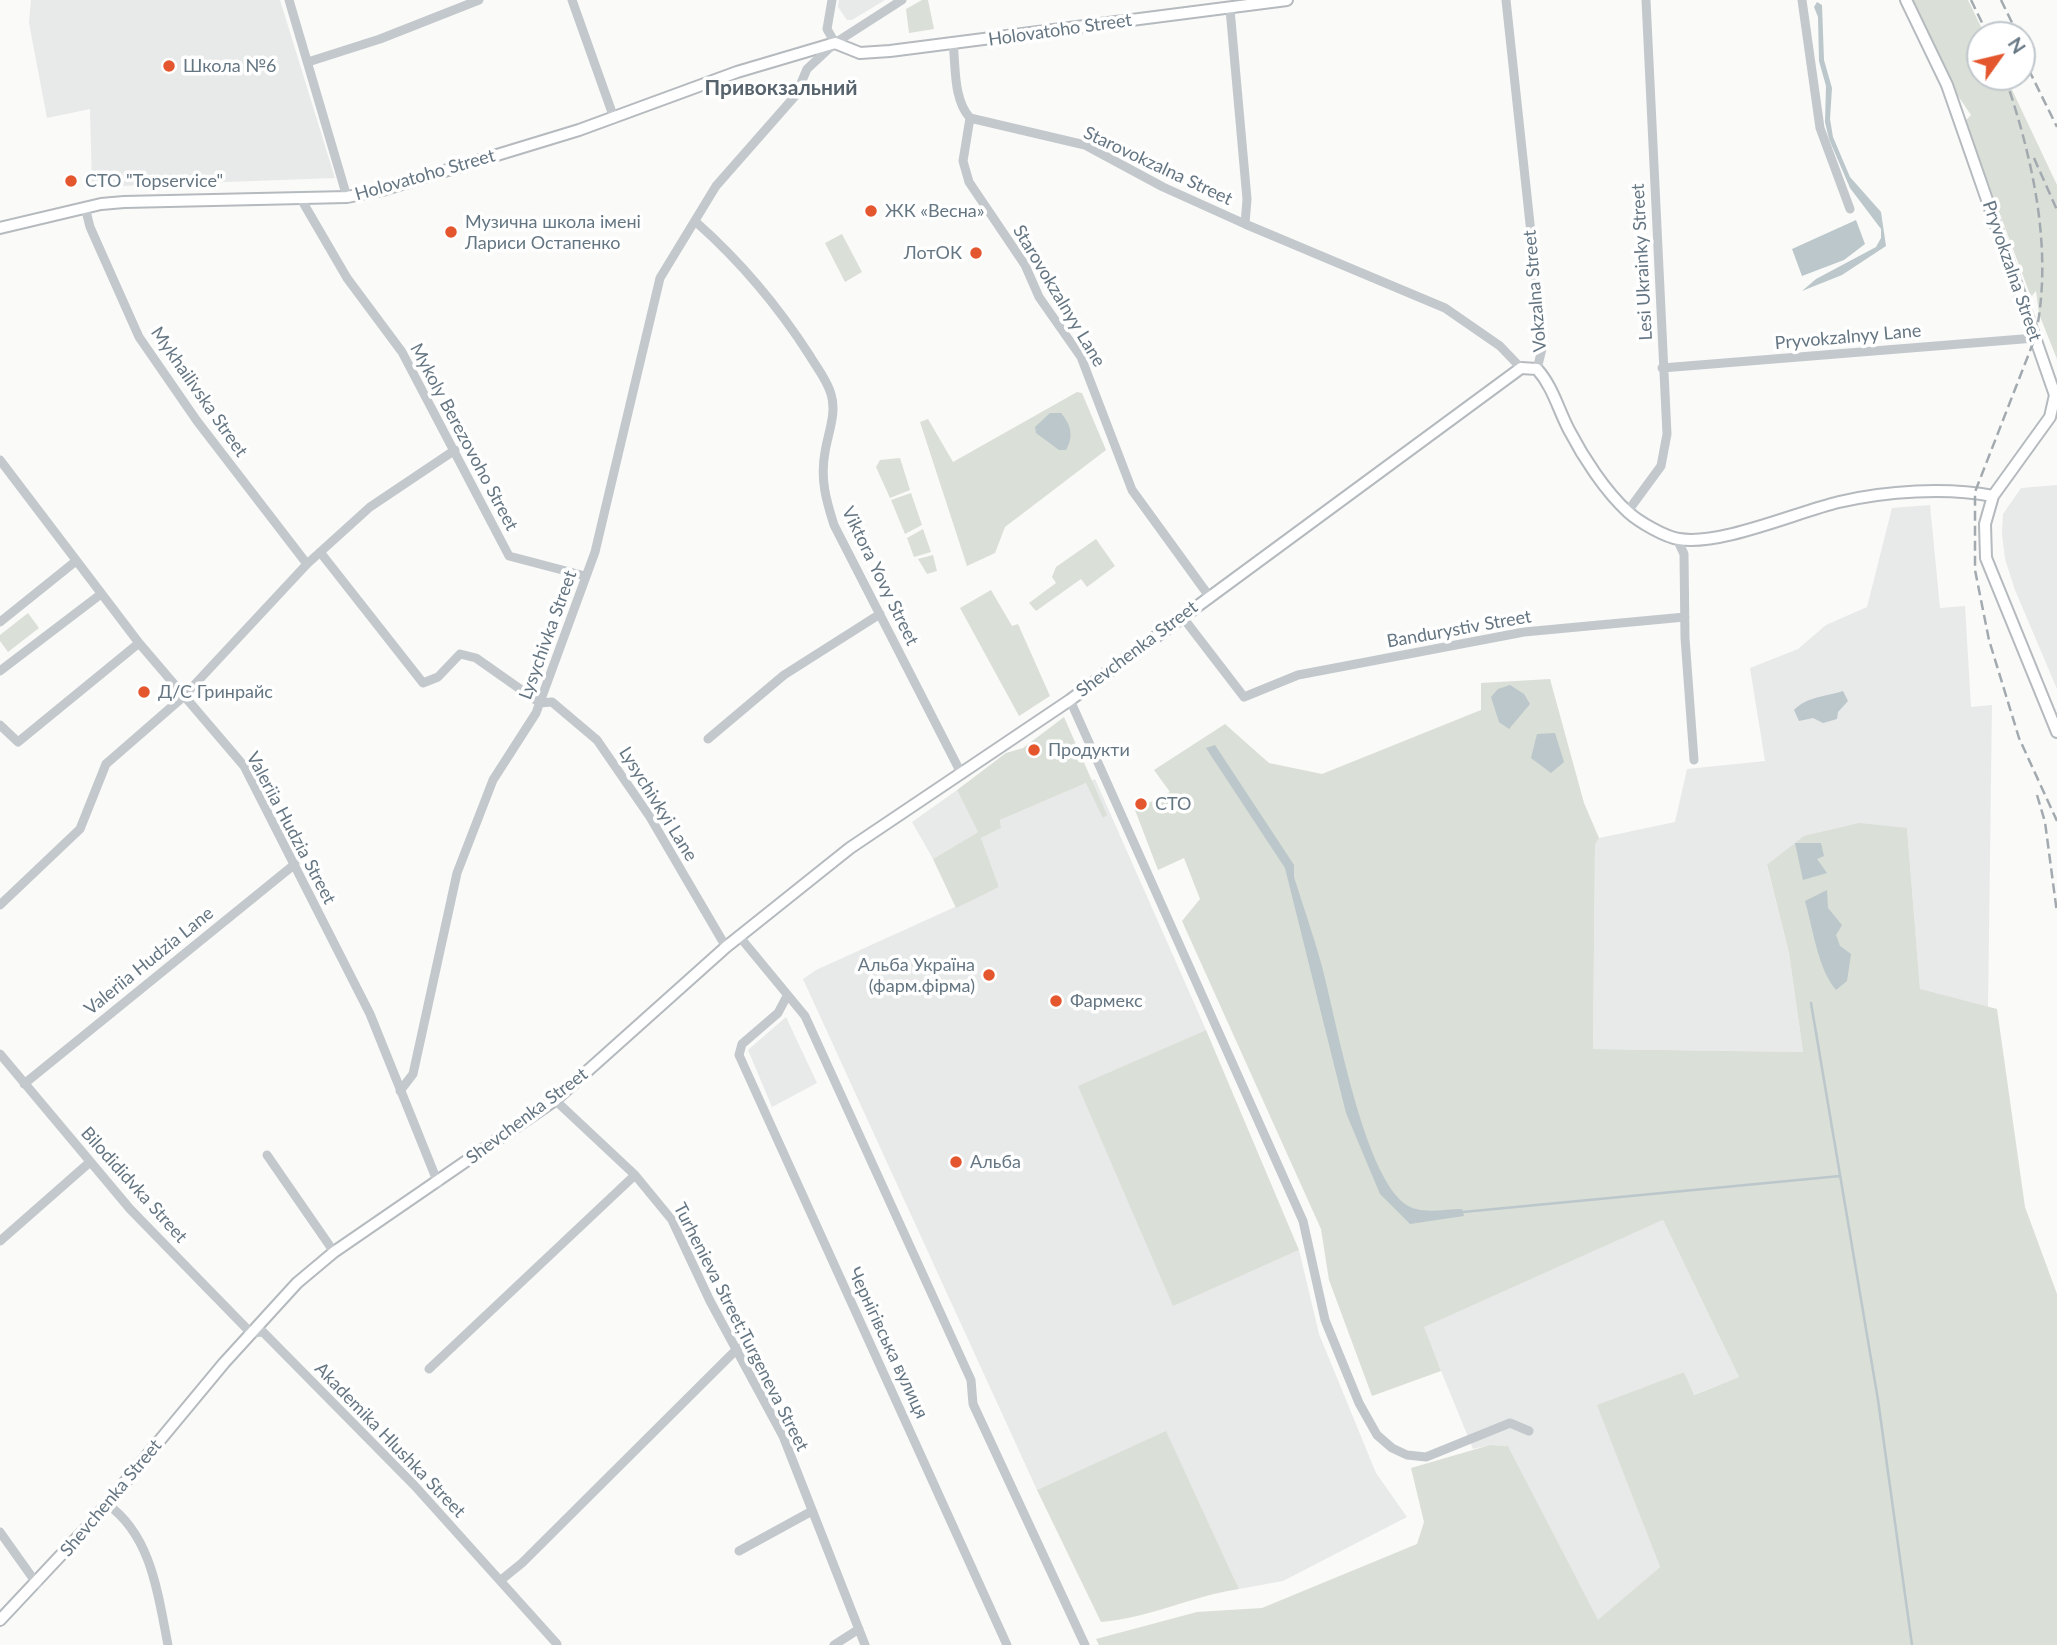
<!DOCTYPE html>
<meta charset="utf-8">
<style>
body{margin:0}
#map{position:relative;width:2057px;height:1645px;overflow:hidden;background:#fafaf8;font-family:Lato,sans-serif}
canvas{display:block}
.north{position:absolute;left:1966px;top:21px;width:70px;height:70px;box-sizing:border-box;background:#fff;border:2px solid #c1c8cd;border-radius:50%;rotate:56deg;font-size:19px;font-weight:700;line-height:28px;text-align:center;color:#657683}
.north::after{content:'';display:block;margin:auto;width:24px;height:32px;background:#e4572e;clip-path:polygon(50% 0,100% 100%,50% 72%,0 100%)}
</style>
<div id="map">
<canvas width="2057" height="1645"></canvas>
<div class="north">N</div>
</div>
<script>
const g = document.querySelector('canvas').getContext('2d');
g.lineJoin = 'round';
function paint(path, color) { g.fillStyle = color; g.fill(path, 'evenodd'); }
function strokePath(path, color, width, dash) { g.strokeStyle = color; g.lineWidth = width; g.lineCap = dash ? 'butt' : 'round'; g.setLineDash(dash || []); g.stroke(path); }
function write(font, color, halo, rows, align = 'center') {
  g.font = font + ' Lato,sans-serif'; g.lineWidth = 7; g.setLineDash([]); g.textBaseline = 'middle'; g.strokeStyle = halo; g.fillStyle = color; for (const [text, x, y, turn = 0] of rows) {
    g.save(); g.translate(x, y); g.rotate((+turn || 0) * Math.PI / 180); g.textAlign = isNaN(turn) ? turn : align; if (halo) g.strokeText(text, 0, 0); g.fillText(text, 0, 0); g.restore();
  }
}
paint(new Path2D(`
 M31,0h249l55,178 -243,9 -2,-78 -43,9 -18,-95z
 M839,0h46l-33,20h-5l-9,-13z
 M2057,485v204l-42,-99 -10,-31 -3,-25 1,-20 18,-26z
 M1930,505l10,103 25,-2 6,101 21,-2 -4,302 -68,-17 -13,-162 -140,38 22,87 14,99 -210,-3 2,-204 4,-7 76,-16 12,-53 78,-8 -15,-93 48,-19 28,-24 41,-18 25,-99z
 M1095,779l111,251 -127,56 94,219 126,-55 20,84 57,139 31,44 -124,64 -44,8 -73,-157 -129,58 -234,-511 13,-9 183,-83 -18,-49 20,-10 -1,-8z
 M957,790l21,42 -45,27 -21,-37z
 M786,1017l31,66 -45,24 -24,-57z
 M1663,1220l76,157 -46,18 -9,-23 -86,33 62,162 -62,54 -90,-175 -18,-1 -17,4 -50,-122z`), '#e8e9e9');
paint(new Path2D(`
 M922,0h6l6,29 -25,4 -3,-24z
 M1912,0h56l17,35h-5v42h26l51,108v174l-18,-45 -3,-23 -5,6 -66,-176 6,-6 -13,-19z
 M842,234l20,38 -17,10 -20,-39z
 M1077,392l5,1 24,57 -101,77 -10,26 -28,13 -47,-144 8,-3 25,43z
 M900,458l10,32 -20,8 -14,-31 4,-7z
 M911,493l11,32 -17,9 -14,-34z
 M923,529l8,23 -17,5 -7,-19z
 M1096,539l19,27 -28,21 -6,-8 -45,32 -7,-8 27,-20 -4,-6 4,-10z
 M933,555l4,16 -10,3 -9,-15z
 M991,590l21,36 6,-2 32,72 -31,20 -59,-108z
 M28,613l11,15 -31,24 -8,-11v-6z
 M1550,679l34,124 15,35 -4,7 -2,204 210,3 -14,-99 -22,-88 37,-29 55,-13 48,5 13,161 77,20 28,198 32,87v351h-958l-3,-6 101,-27 65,-4 155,-64 7,-22 -13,-54 79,-23 18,1 90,174 62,-53 -63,-162 87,-33 10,23 45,-18 -76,-157 -239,107 17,44 -69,25 -43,-116 -8,-51 -139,-308 18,-22 -16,-41 -26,12 -23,-60 35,-18 -16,-22 71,-46 44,39 53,11 159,-64v-27z
 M1064,717l43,98 -4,3 -17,-35 -86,37 1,8 -20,10 18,49 -43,21 -23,-49 45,-27 -21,-42 49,-37 17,-5z
 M1206,1030l93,220 -126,56 -95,-220z
 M1166,1431l73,158c-47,7 -90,29 -138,33l-64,-132z`), '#dadfd7');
paint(new Path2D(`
 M1817,2l5,3 2,55 8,28 -2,31 3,18 17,40 31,35 5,34 -44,29 -40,16 14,-12 60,-32 5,-9v-9l-31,-41 -21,-49 -4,-17 1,-36 -7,-25 -1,-44 -4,-10z
 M1856,220l9,24 -21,16 -42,16 -10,-27z
 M1050,413h11c10,12 13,23 5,37h-7l-23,-17 -1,-6z
 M1510,685l14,9 6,10 -21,25 -10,-7 -8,-25 7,-8z
 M1843,691l5,10 -10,11 -1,7 -14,4 -10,-5 -14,3 -5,-11c14,-14 31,-13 49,-19z
 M1555,733l9,29 -13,11 -20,-15 6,-24z
 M1215,745l79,120v12c9,29 19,57 27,86 15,54 41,209 84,241 15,11 40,5 57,5l2,7 -54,8 -30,-30 -34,-81 -61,-245 -79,-120z
 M1795,843h26l3,13 -7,3 10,14 -24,7z
 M1827,890l1,18 14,17 -6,10 4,11 11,8 -4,27 -11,9c-18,-21 -23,-61 -31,-89z`), '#bbc7cb');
strokePath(new Path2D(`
 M1811,1003l67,397 34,245
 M1463,1212l377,-36`), '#bbc7cb', 2.5);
const major = new Path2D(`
 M1906,0l41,85 108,310 -5,22 -57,79 -8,28 1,34 71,174
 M0,228l101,-24 23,-2 223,-5 35,-7 197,-60 158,-58 98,-29 25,10 30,-2 397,-51
 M0,1620l92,-98 132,-159 73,-80 37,-31 221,-152 171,-153 124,-99 220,-148 451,-332 16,1c16,18 21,40 32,61 14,27 36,61 59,82 11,10 37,25 51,27 41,7 118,-27 160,-37 47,-11 107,-15 154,-6`);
strokePath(major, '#b5babe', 14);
strokePath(new Path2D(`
 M289,0l58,197
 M572,0l42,118
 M832,0l-5,29 8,14
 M1506,0l37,345 -6,24
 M1802,0l18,128 30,81
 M1230,9l17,190 -2,25
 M953,43c3,24 0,56 17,75l115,27 78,42 82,37 200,84 55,38 21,22
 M308,62l72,-23 99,-39
 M970,118l-7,43 6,21 56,83 14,32 42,60 51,133 77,106
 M301,199l46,79 55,74 107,204 76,20
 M85,207l5,20 49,110 58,84 110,143
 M696,222c44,39 82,84 114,134 7,12 17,24 21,38 6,19 -3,39 -6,58 -5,27 1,48 9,73l126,246
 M1662,368l373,-30
 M0,460l139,183 105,123 126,248 68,169
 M1628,511l33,-45 6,-32 -21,-434
 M1677,539l7,15 1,84 9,122
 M320,552l103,131 15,-6 22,-23 16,4 64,45 12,-1 45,38 53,77 76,130
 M1181,615l63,82 54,-22 226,-43 161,-15
 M0,622l76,-61
 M0,671l101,-77
 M1070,700l233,521 22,99 34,83 18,32 15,13 15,7 19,2 84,-34 19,8
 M0,725l18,17 121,-99
 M708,739l76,-64 96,-61
 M0,905l80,-76 26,-65 77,-67 124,-133 63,-57 85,-57
 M739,936l66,80 166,364 2,24 112,241
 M787,996l-9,17 -36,31 -3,11 268,590
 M0,1054l130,155 121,124 12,-1 151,153 143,159
 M24,1084l271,-220
 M400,1091l13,-17 44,-201 36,-93 43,-67 59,-161 65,-274 56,-92 80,-91 11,-26 28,-26 67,-43
 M555,1100l80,75
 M267,1155l67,97
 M0,1241l90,-79
 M429,1369l206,-194 37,45 38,81 73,135 82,209
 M107,1504c45,32 51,91 61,141
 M0,1532l37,52
 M739,1551l73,-40
 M501,1580l21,-17 216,-215
 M834,1645l25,-16`), '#c3c8cc', 9);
strokePath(major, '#fff', 10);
strokePath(new Path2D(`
 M1971,0l17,35
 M2001,0l17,35
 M2022,42l11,22
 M2022,56l35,71
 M2005,77c28,82 49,175 30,261l-60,154v78l14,70 30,98 38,83
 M2034,158l23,52
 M2037,795l8,27 12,91`), '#a2aab0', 2.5, [10, 5]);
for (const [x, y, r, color] of [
 [169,66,7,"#e4572e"],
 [71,181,7,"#e4572e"],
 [871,211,7,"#e4572e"],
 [451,232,7,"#e4572e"],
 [976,253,7,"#e4572e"],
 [144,692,7,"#e4572e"],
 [1034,750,7,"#e4572e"],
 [1141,804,7,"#e4572e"],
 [989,975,7,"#e4572e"],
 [1056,1001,7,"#e4572e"],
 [956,1162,7,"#e4572e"]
]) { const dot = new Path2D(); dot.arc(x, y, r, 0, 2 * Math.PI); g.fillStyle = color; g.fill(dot); strokePath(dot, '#fff', 2.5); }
write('18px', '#657683', '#fff', [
 ["Holovatoho Street",1060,30,-8],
 ["Starovokzalna Street",1158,166,25],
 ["Holovatoho Street",425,175,-16],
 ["Lesi Ukrainky Street",1642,262,-93],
 ["Pryvokzalna Street",2012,271,71],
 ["Vokzalna Street",1535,291,-95],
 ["Starovokzalnyy Lane",1059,296,59],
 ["Pryvokzalnyy Lane",1848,337,-5],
 ["Mykhailivska Street",199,392,55],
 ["Mykoly Berezovoho Street",464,437,62],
 ["Viktora Yovy Street",880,576,64],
 ["Bandurystiv Street",1459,629,-10],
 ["Lysychivka Street",548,635,-70],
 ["Shevchenka Street",1137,649,-37],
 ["Lysychivkyi Lane",658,804,58],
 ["Valeriia Hudzia Street",291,828,62],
 ["Valeriia Hudzia Lane",149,961,-39],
 ["Shevchenka Street",527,1116,-37],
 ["Bilodididvka Street",134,1185,48],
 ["Turhenieva Street;Turgeneva Street",741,1327,63],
 ["Чернігівська вулиця",888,1343,65],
 ["Akademika Hlushka Street",390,1440,46],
 ["Shevchenka Street",111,1498,-50]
]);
write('18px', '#657683', '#fff', [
 ["Школа №6",183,66],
 ["СТО \"Topservice\"",85,181],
 ["ЖК «Весна»",885,211],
 ["Музична школа імені",465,222],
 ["Лариси Остапенко",465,243],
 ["ЛотОК",962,253,"right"],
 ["Д/С Гринрайс",158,692],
 ["Продукти",1048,750],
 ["СТО",1155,804],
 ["Альба Україна",975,965,"right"],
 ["(фарм.фірма)",975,986,"right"],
 ["Фармекс",1070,1001],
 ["Альба",970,1162]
], 'left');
write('bold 21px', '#57646e', '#fff', [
 ["Привокзальний",781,88]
]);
</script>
